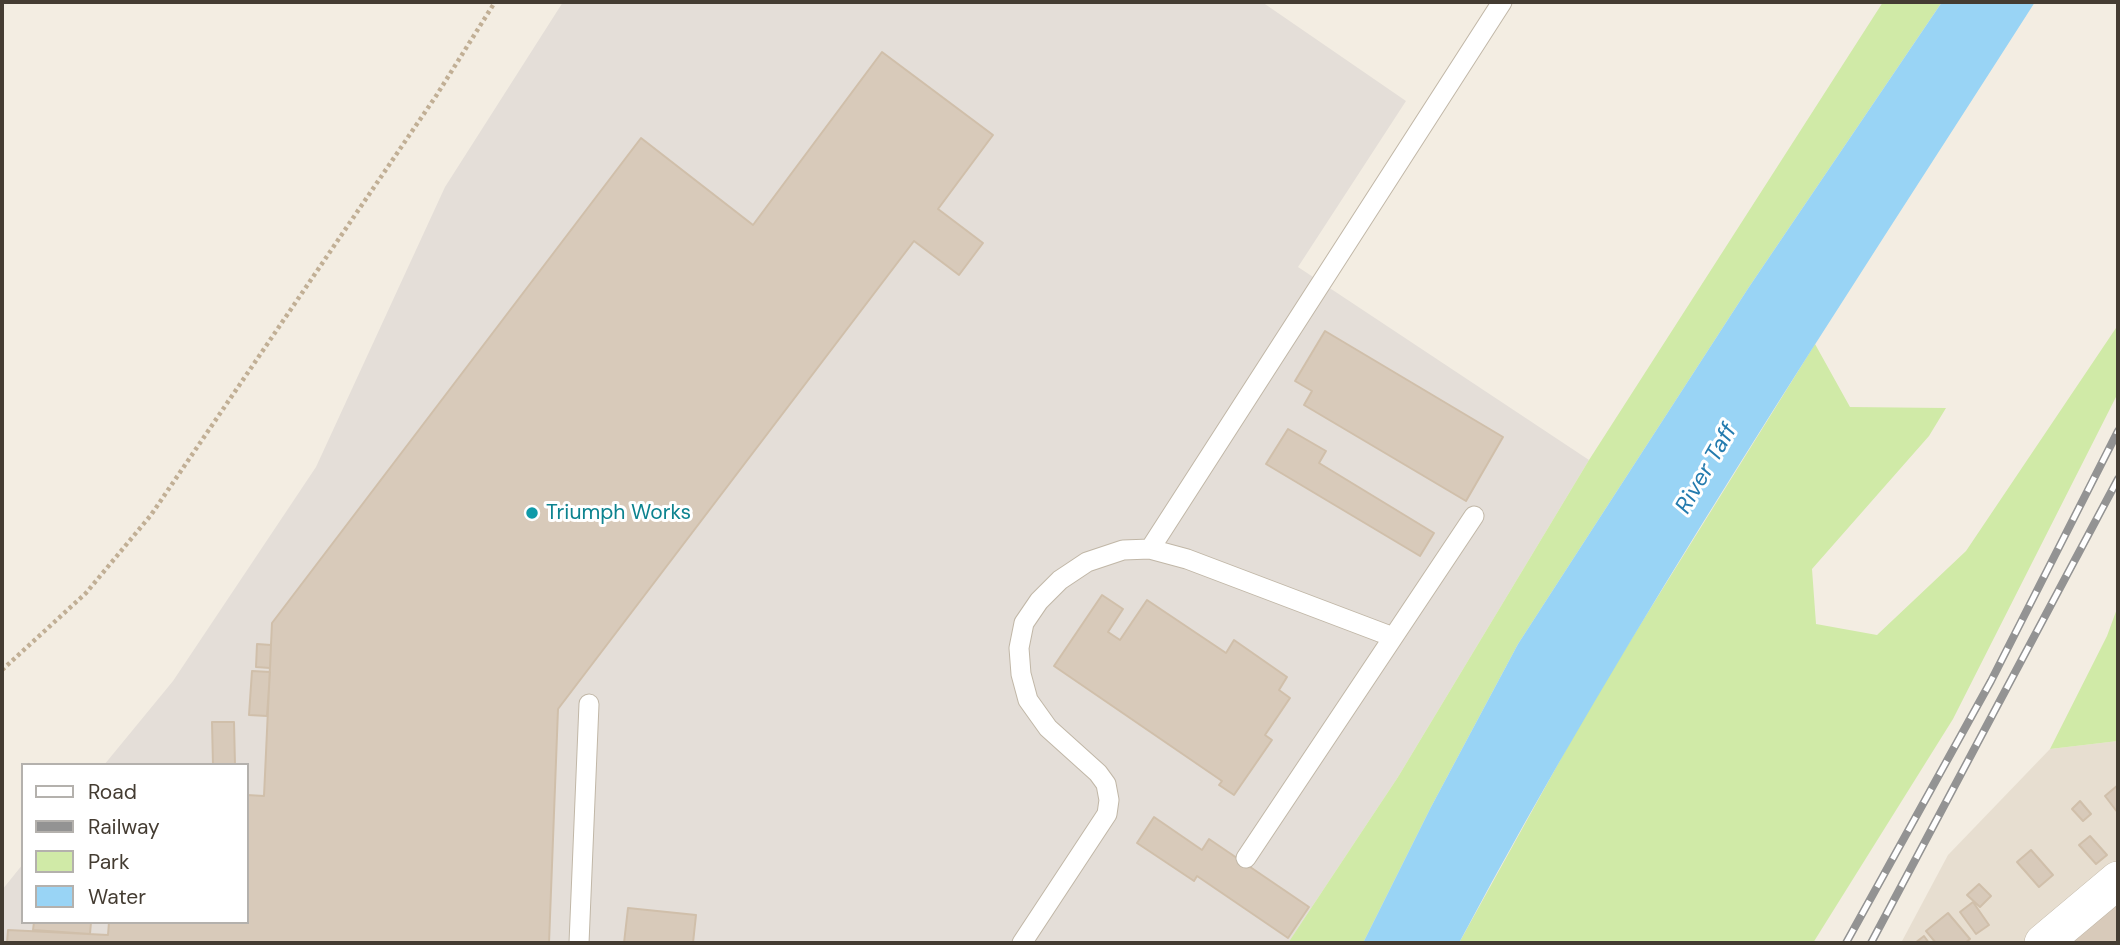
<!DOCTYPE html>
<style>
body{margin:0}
#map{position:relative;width:2120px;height:945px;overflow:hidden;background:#f3ede2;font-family:"DM Sans",sans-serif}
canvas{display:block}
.frame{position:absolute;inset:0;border:4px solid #443c32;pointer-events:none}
.legend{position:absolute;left:21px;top:763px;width:228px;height:161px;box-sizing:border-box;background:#fff;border:2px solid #b4b1ad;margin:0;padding:9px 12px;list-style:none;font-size:21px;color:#443c32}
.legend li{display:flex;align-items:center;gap:14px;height:35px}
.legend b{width:35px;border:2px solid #b4b1ad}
</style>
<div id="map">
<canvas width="2120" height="945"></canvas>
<div class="frame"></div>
<ul class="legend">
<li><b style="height:9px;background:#fff"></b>Road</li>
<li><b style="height:9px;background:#939393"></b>Railway</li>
<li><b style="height:19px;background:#d0eaa7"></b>Park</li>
<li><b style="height:19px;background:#99d4f5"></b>Water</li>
</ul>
</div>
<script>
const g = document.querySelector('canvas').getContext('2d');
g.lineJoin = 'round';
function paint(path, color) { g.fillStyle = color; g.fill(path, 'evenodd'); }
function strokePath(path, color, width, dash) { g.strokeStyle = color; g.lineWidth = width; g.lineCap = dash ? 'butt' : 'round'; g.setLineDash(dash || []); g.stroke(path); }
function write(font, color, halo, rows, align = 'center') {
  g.font = font + ' "DM Sans",sans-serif'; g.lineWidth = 6; g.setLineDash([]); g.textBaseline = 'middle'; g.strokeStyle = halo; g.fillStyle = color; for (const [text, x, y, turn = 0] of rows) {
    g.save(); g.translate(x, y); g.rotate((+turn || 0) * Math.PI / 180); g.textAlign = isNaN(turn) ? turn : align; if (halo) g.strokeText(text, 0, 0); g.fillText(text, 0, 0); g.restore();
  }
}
paint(new Path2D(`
 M2118,741v202h-217l47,-88 102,-106z`), '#e7ded0');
paint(new Path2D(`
 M563,2h699l144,99 -108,166 291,193 -191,317 -110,166h-1286v-53l21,-26v58h224v-157h-143l69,-84 143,-214 129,-280z`), '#e4ded8');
paint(new Path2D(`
 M1883,2h59l-193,285 -231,357 -87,163 -68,136h-75l110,-166 191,-317z
 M2118,325v68l-165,326 -140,224h-354l135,-244 221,-355 35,63 96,1 -17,28 -117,133 4,55 61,11 89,-84z
 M2118,606v135l-68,8 57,-113z`), '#d0eaa7');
paint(new Path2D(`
 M1942,2h93c-198,310 -403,616 -576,941h-96l68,-136 87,-163 231,-357z`), '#99d4f5');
const building = new Path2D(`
 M882,52l111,83 -55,74 45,34 -24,32 -45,-34 -356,468 -9,234h-542l1,-13 100,5 1,-13h138v-127l17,1 8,-173 369,-485 112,87z
 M1325,331l178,106 -37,64 -162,-96 8,-14 -17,-10z
 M1288,429l38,22 -7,12 115,70 -14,23 -154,-92z
 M1102,595l21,14 -15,23 12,8 27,-40 79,53 8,-13 53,37 -8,13 11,8 -25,37 7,5 -38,55 -15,-10 3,-4 -168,-115z
 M257,644l14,1 -1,23 -14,-1z
 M252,671l18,1 -3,44 -18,-1z
 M212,722h22l1,43h-22z
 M2118,785v28l-13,-17z
 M2080,801l11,13 -8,7 -11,-12z
 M1154,817l48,33 7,-11 100,68 -21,31 -91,-62 -3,5 -57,-38z
 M2090,836l17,19 -11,9 -17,-19z
 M2031,850l22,25 -14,12 -22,-25z
 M1979,884l12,12 -11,11 -13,-12z
 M1973,902l16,23 -13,9 -16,-22z
 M2118,902v41h-50z
 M628,908l68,7 -3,28h-69z
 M1948,913l22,26 -5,4h-29l-10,-12z
 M34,922h57l-1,12 -57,-4z
 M1924,936l5,7h-14z`);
paint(building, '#d8caba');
strokePath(building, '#d0bfaa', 2);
const lane = new Path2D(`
 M1150,549l352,-547
 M1246,858l228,-342
 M579,943l10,-239
 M1022,943l85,-129 2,-14 -3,-16 -8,-11 -50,-45 -20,-28 -7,-26 -2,-26 5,-25 15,-22 21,-21 27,-18 36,-12 27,-1 37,10 206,78`);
const street = new Path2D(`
 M2043,943l75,-63`);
strokePath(lane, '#c1b7a7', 21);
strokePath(street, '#c1b7a7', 38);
strokePath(new Path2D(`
 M2,670l84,-77 65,-78 285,-419 59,-94`), '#c1af95', 4.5, [3.5, 3.5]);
strokePath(lane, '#fff', 19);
strokePath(street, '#fff', 37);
const rail = new Path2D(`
 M1846,943l145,-262 127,-250
 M1871,943l247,-464`);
strokePath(rail, '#939393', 8);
strokePath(rail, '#fff', 5, [16]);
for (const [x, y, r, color] of [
 [532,513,7,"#0f9aa8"]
]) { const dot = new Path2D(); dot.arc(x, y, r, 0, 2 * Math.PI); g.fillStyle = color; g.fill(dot); strokePath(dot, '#fff', 2.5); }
write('21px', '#0d838f', '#fff', [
 ["Triumph Works",546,513]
], 'left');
write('italic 23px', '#247bae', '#fff', [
 ["River Taff",1707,469,-60]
]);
</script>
